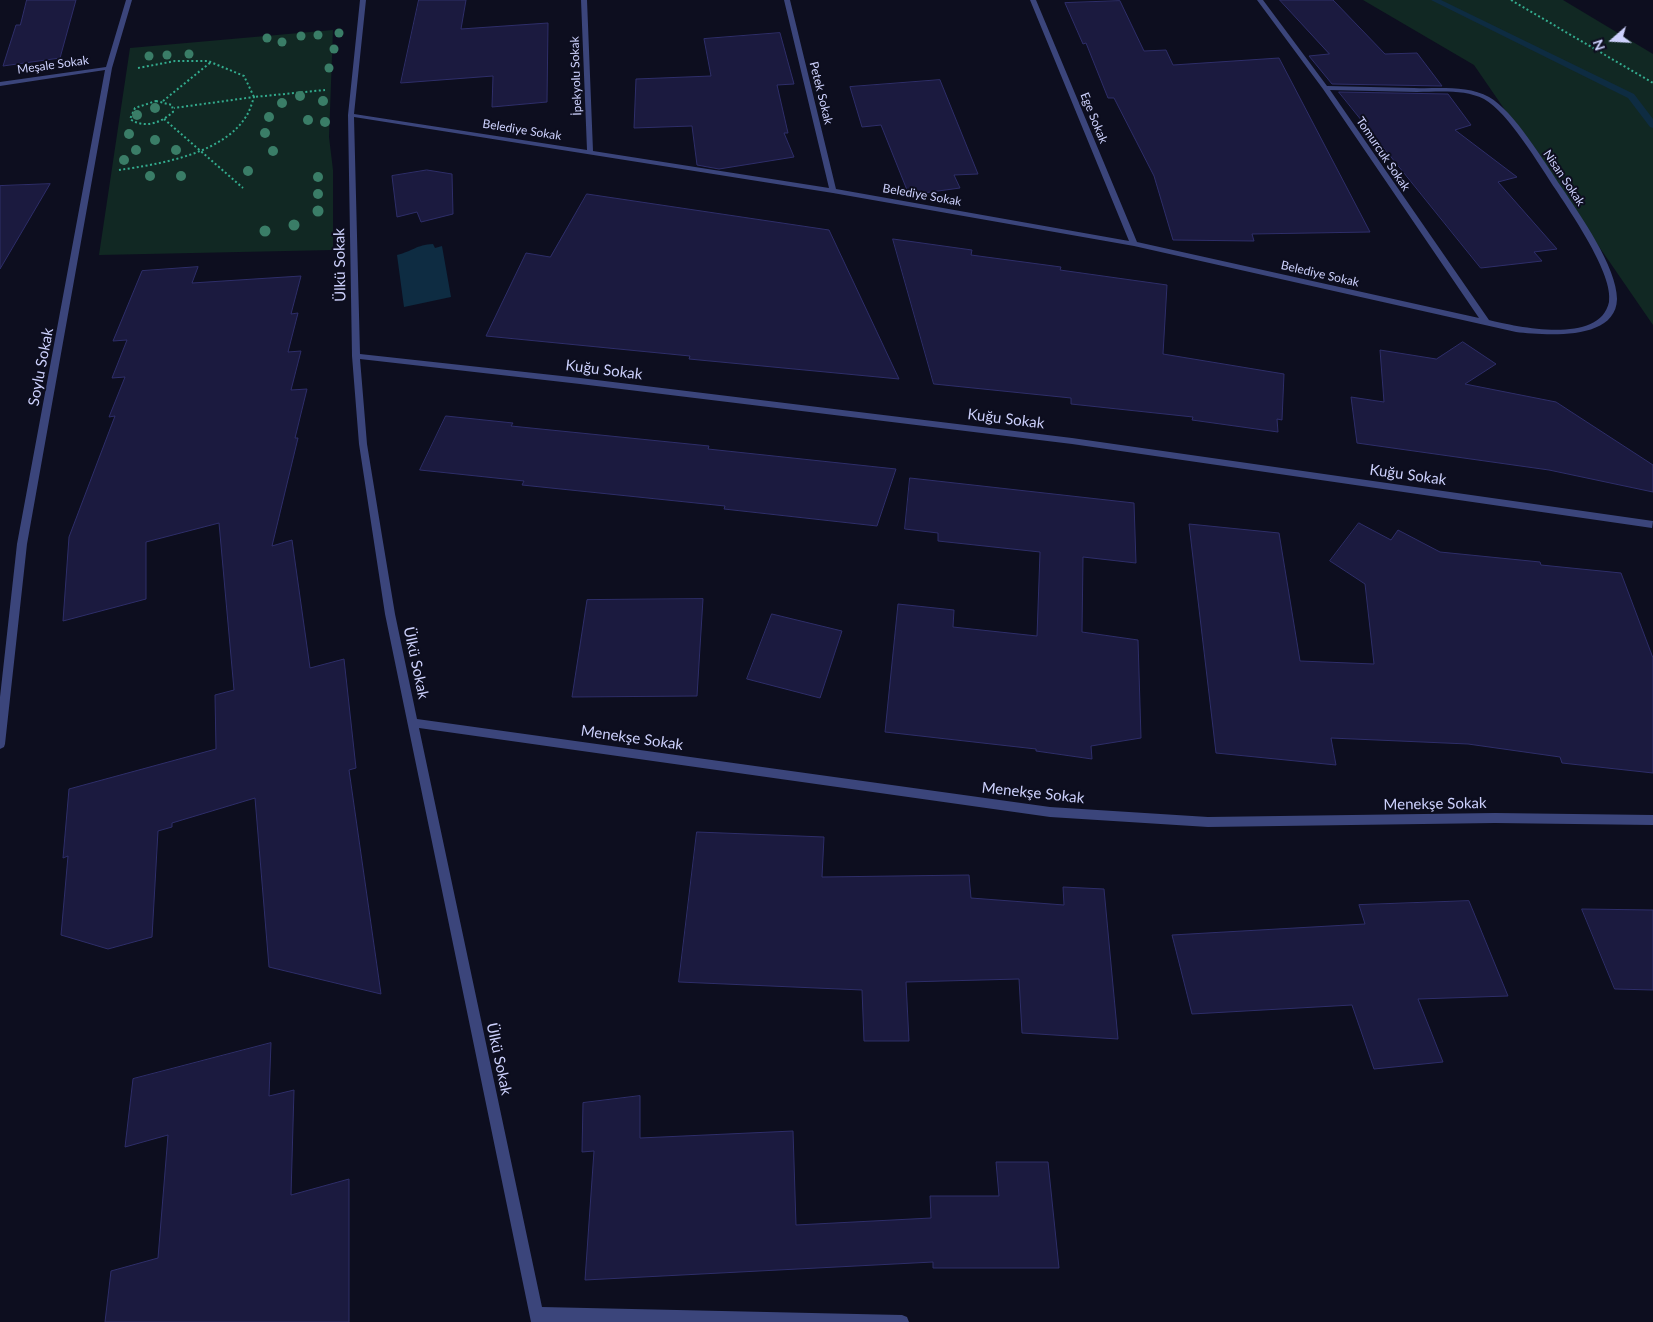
<!DOCTYPE html>
<meta charset="utf-8">
<style>
body{margin:0}
#map{position:relative;width:1653px;height:1322px;overflow:hidden;background:#0d0e1f;font-family:Lato,sans-serif}
canvas{display:block}
.north{position:absolute;left:1588px;top:15px;width:50px;height:50px;-webkit-text-stroke:4px #0d0e1f;paint-order:stroke;rotate:251deg;font-size:14px;font-weight:700;line-height:20px;text-align:center;color:#cdd1fd}
.north::after{content:'';display:block;margin:auto;width:18px;height:22px;background:#cdd1fd;clip-path:polygon(50% 0,100% 100%,50% 72%,0 100%)}
</style>
<div id="map">
<canvas width="1653" height="1322"></canvas>
<div class="north">N</div>
</div>
<script>
const g = document.querySelector('canvas').getContext('2d');
g.lineJoin = 'round';
function paint(path, color) { g.fillStyle = color; g.fill(path, 'evenodd'); }
function strokePath(path, color, width, dash) { g.strokeStyle = color; g.lineWidth = width; g.lineCap = dash ? 'butt' : 'round'; g.setLineDash(dash || []); g.stroke(path); }
function write(font, color, halo, rows, align = 'center') {
  g.font = font + ' Lato,sans-serif'; g.lineWidth = 4; g.setLineDash([]); g.textBaseline = 'middle'; g.strokeStyle = halo; g.fillStyle = color; for (const [text, x, y, turn = 0] of rows) {
    g.save(); g.translate(x, y); g.rotate((+turn || 0) * Math.PI / 180); g.textAlign = isNaN(turn) ? turn : align; if (halo) g.strokeText(text, 0, 0); g.fillText(text, 0, 0); g.restore();
  }
}
paint(new Path2D(`
 M1363,0h200l90,54v271l-179,-260z
 M333,30l-4,107 4,33v80l-234,5 31,-207z`), '#112823');
paint(new Path2D(`
 M433,244l2,4 7,-2 9,51 -47,10 -7,-52c16,-4 19,-10 36,-11z`), '#0e2c42');
paint(new Path2D(`
 M1431,0h10l193,94 19,25v9l-3,-1 -22,-29z`), '#0e2c42');
const building = new Path2D(`
 M27,0h49l-16,58 -57,8 13,-41h4z
 M419,0h47l-5,29 87,-6 -1,79 -55,5 1,-31 -92,7z
 M1280,0h53l52,54 32,-1 25,33 -110,-2 -23,-28 20,-2z
 M1120,1l24,50 22,-1 7,15 106,-7 91,174 -118,2 2,7 -81,-1 -19,-64 -40,-78h-6l-22,-55 -3,1 -18,-41z
 M780,33l14,51 -17,1 11,48h-4l10,24 -75,12 -22,-4 -5,-39 -58,2 2,-49 75,-3 -7,-37z
 M940,80l38,94 -24,1 6,13 -51,7 -28,-70 -19,2 -12,-40z
 M1339,92l109,2 23,31 -16,5 62,47 -19,5 59,67 -23,3 8,9 -61,7z
 M427,170l25,4 1,40 -32,8 -4,-10 -20,5 -5,-41z
 M50,184l-50,85v-83z
 M587,194l242,36 70,149 -210,-20 1,-3 -204,-20 40,-83 24,4z
 M893,239l79,11 -1,5 90,12 -1,3 107,15 -4,69 121,20 -2,46 -5,-1 1,13 -86,-12 1,-3 -122,-13v-6l-137,-14z
 M198,267l-6,16 109,-7 -10,38 7,-1 -10,39 13,-1 -10,39 16,-1 -12,49h3l-26,108 20,-6 18,128 34,-9 12,109 -7,2 32,224 -112,-27 -14,-169 -83,25v4l-14,4 -6,106 -44,12 -47,-14 7,-79 -5,2 6,-69 147,-40 -1,-54 19,-5 -15,-167 -73,19v57l-83,22 6,-84 46,-121 -6,1 16,-40 -13,1 15,-38 -14,1 29,-70z
 M1463,342l33,22 -31,20 91,18 97,63v27l-104,-22 -192,-27 -6,-46 33,5 -4,-52 56,9z
 M446,416l67,7 -2,3 198,20 -1,3 188,20 -19,57 -153,-17 1,-3 -203,-21 2,-4 -104,-11z
 M910,478l224,25 2,60 -53,-6 -1,75 56,8 3,98 -50,8 1,13 -56,-8v-2l-151,-17 13,-128 56,6 -1,17 84,9 3,-84 -102,-11v-8l-33,-4z
 M1359,523l32,17 7,-10 42,22 100,10 1,3 80,8 32,85v115l-91,-10 -2,-6 -92,-13 -137,-6 5,27 -120,-12 -27,-229 90,9 21,128 74,3 -9,-80 -35,-23z
 M703,599l-6,97 -125,1 15,-97z
 M772,614l70,17 -22,67 -73,-19z
 M697,832l127,5 -2,40 147,-2 2,23 93,7 -1,-18 41,2 14,150 -96,-6 -3,-54 -113,3 3,59h-45l-2,-51 -183,-8z
 M1469,901l39,95 -90,3 25,63 -69,7 -22,-64 -160,9 -20,-79 193,-11 -6,-19z
 M1582,909l71,1v80l-38,-1z
 M271,1043l-2,53 25,-6 -3,105 58,-16v143h-244l6,-51 47,-13 10,-123 -43,12 8,-68z
 M640,1096v42l153,-7 3,94 135,-7 -1,-22h69l-3,-34h52l11,106h-126v-6l-348,18 9,-129 -12,1 1,-49z`);
paint(building, '#1b1a3f');
strokePath(building, '#2e2e69', 1);
strokePath(new Path2D(`
 M1511,0l142,83
 M138,68l37,-7h33l36,15 10,21 71,-7
 M156,101l16,4 1,7c-12,11 -29,17 -43,7l5,-11z
 M163,101l48,-39
 M164,119l79,69
 M119,170c41,-6 105,-16 128,-55 3,-5 5,-12 7,-18l-80,11`), '#33ab8d', 2, [2, 2.5]);
paint(new Path2D(`
 M126,0h6l-20,68 -85,476 -22,200 -1,3 -4,2v-52l17,-153 88,-474 -105,16v-4l106,-15z
 M360,0h6l-12,114 233,36 -6,-150h6l6,151 236,37 -45,-188h6l46,189 293,52 -99,-241h6l101,242 342,76 -156,-229 -66,-89h6l64,86c29,1 58,1 87,2 24,1 53,-3 75,9 25,14 56,66 73,91 18,27 55,79 55,111 -1,43 -74,36 -101,33l-382,-86 -301,-53 -479,-76 6,237 220,24 492,60 581,83 -1,7 -580,-84 -492,-60 -220,-25 7,85 15,92 13,78 22,105 633,88 158,10 287,-4 158,2v10l-158,-2 -287,4 -158,-10 -631,-89 123,579 360,8 5,2 2,5h-378l-146,-708 -26,-170 -7,-88 -4,-241zM1330,90c29,1 58,1 87,2 21,0 47,-3 67,7 24,13 56,67 72,91 15,23 58,85 53,112 -9,43 -92,25 -120,18z`), '#3b457b');
g.fillStyle = '#3a7d67';
for (const [x, y, r] of [
 [339,33,4.5],
 [318,35,4.5],
 [301,36,4.5],
 [267,38,4.5],
 [282,42,4.5],
 [334,49,4.5],
 [189,54,4.5],
 [167,55,4.5],
 [149,56,4.5],
 [329,68,4.5],
 [300,96,5],
 [323,101,5],
 [282,103,5],
 [155,108,5],
 [137,115,5],
 [269,117,5],
 [308,120,5],
 [325,122,5],
 [265,133,5],
 [129,134,5],
 [155,140,5],
 [136,150,5],
 [176,150,5],
 [273,151,5],
 [124,160,5],
 [248,171,5],
 [150,176,5],
 [181,176,5],
 [318,177,5],
 [318,194,5],
 [318,211,5.5],
 [294,225,5.5],
 [265,231,5.5]
]) { g.beginPath(); g.arc(x, y, r, 0, 2 * Math.PI); g.fill(); }
write('12px', '#cdd1fd', '#0d0e1f', [
 ["Meşale Sokak",53,65,-8],
 ["İpekyolu Sokak",576,76,-92],
 ["Petek Sokak",821,93,76],
 ["Ege Sokak",1094,118,68],
 ["Belediye Sokak",522,130,9],
 ["Tomurcuk Sokak",1383,154,56],
 ["Nisan Sokak",1564,178,56],
 ["Belediye Sokak",922,195,10],
 ["Belediye Sokak",1320,274,13]
]);
write('15px', '#cdd1fd', '#0d0e1f', [
 ["Ülkü Sokak",340,265,-91],
 ["Soylu Sokak",41,367,-79],
 ["Kuğu Sokak",604,370,7],
 ["Kuğu Sokak",1006,419,7],
 ["Kuğu Sokak",1408,475,8],
 ["Ülkü Sokak",416,663,78],
 ["Menekşe Sokak",632,738,8],
 ["Menekşe Sokak",1033,793,6],
 ["Menekşe Sokak",1435,804,-1],
 ["Ülkü Sokak",499,1059,78]
]);
</script>
